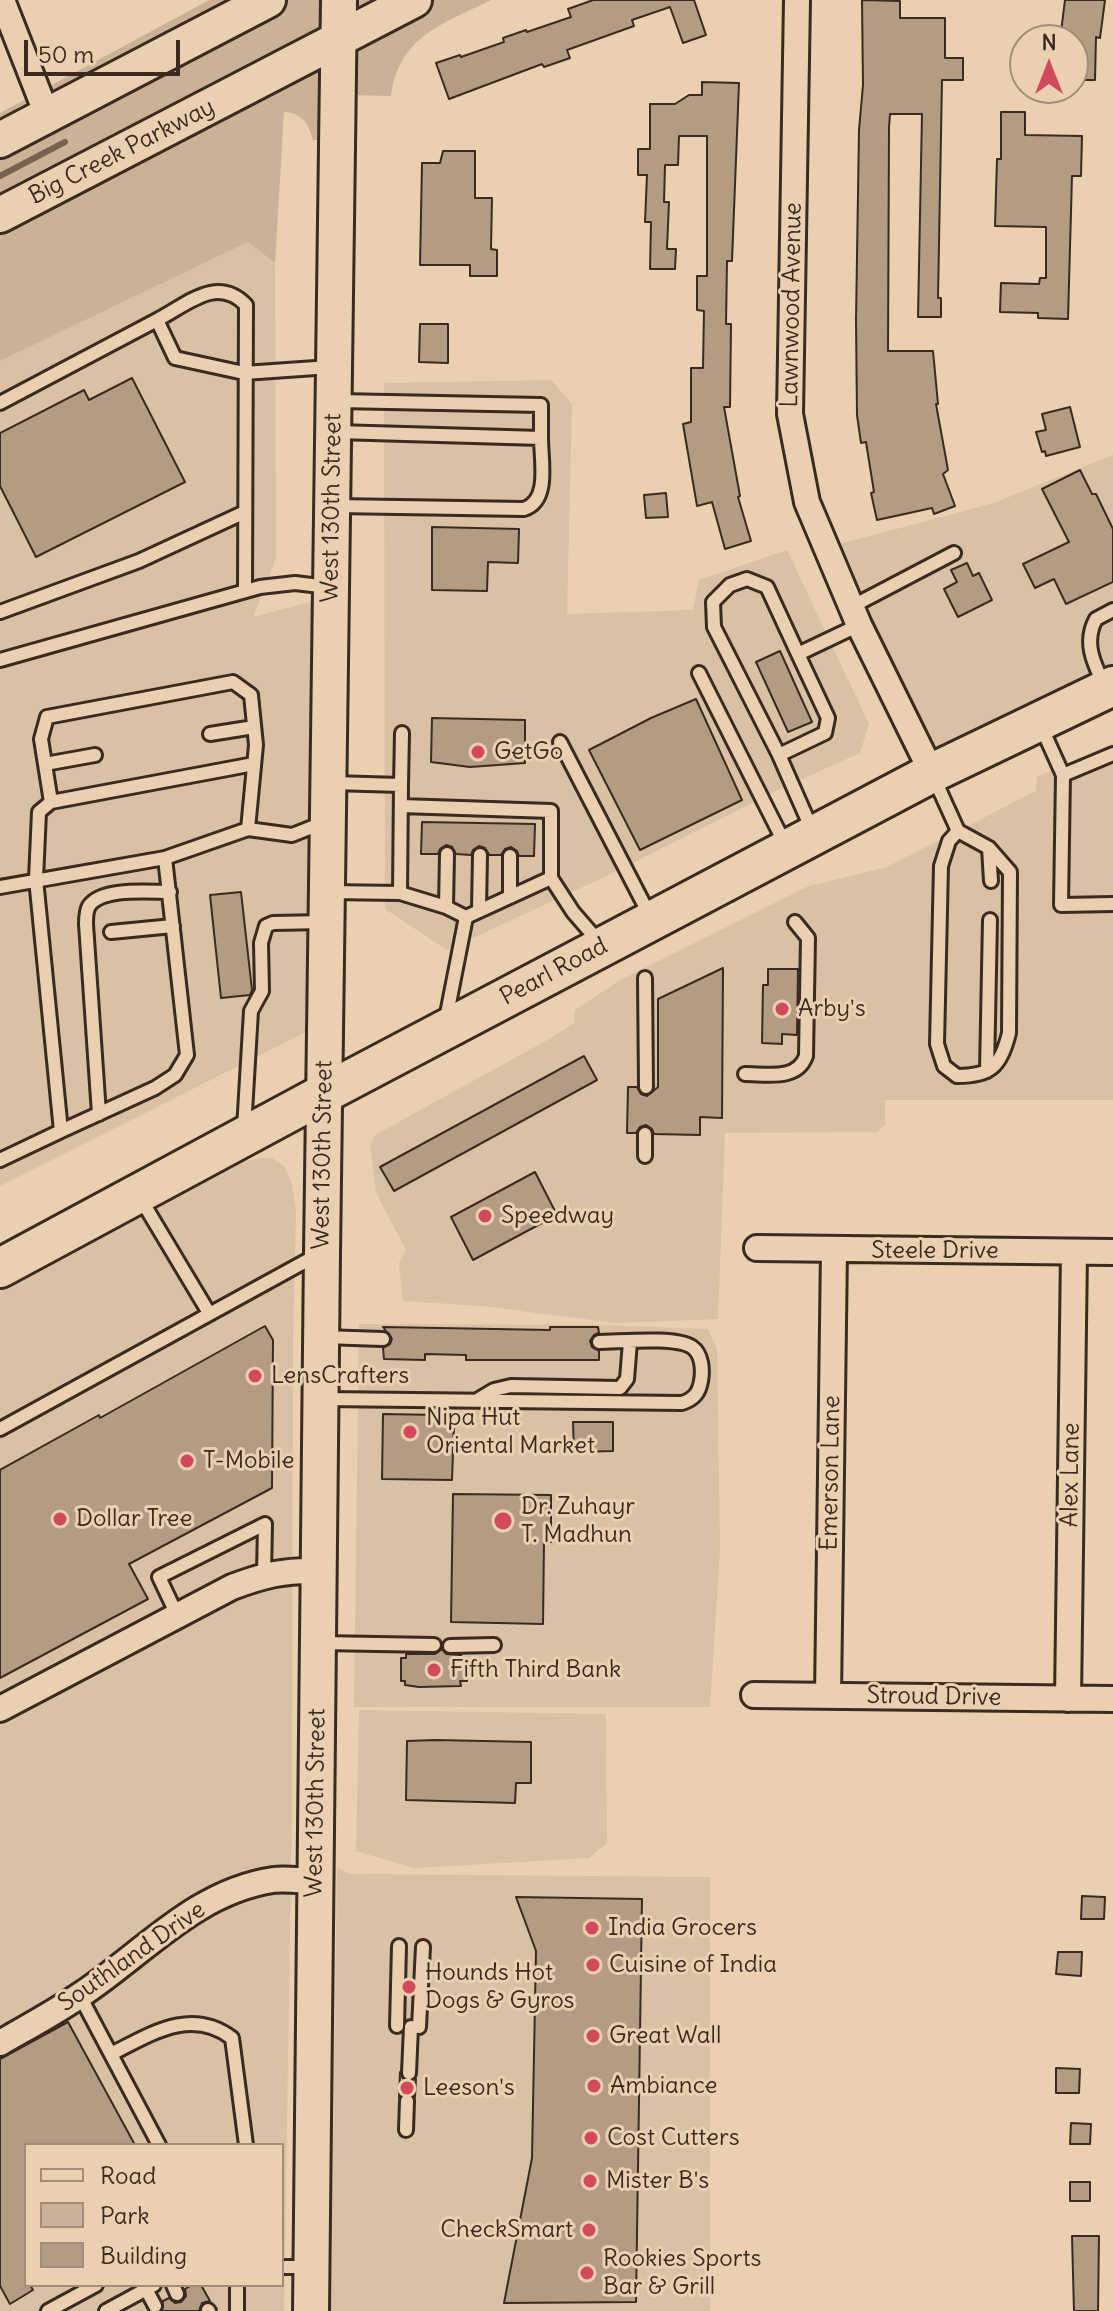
<!DOCTYPE html>
<style>
body{margin:0}
#map{position:relative;width:1113px;height:2311px;overflow:hidden;background:#eacfb1;font-family:Delius,sans-serif}
canvas{display:block}
.legend{position:absolute;left:24px;top:2143px;width:260px;height:144px;box-sizing:border-box;background:#eacfb1;border:2px solid #a48d76;margin:0;padding:10px 14px;list-style:none;font-size:24px;color:#3b2a1e}
.legend li{display:flex;align-items:center;gap:16px;height:40px}
.legend b{width:40px;border:2px solid #a48d76}
.north{position:absolute;left:1009px;top:24px;width:80px;height:80px;box-sizing:border-box;background:#eacfb1;border:2px solid #a48d76;border-radius:50%;rotate:0deg;font-size:22px;font-weight:700;line-height:32px;text-align:center;color:#3b2a1e}
.north::after{content:'';display:block;margin:auto;width:28px;height:36px;background:#d1495b;clip-path:polygon(50% 0,100% 100%,50% 72%,0 100%)}
.scale{position:absolute;left:24px;top:40px;width:156px;height:36px;box-sizing:border-box;border:4px solid #3b2a1e;border-top:0;padding-left:10px;font-size:24px;line-height:28px;white-space:nowrap;color:#3b2a1e;-webkit-text-stroke:6px #eacfb1;paint-order:stroke}
</style>
<div id="map">
<canvas width="1113" height="2311"></canvas>
<ul class="legend">
<li><b style="height:10px;background:#eacfb1"></b>Road</li>
<li><b style="height:22px;background:#cbb197"></b>Park</li>
<li><b style="height:22px;background:#b49c84"></b>Building</li>
</ul>
<div class="north">N</div>
<div class="scale">50 m</div>
</div>
<script>
const g = document.querySelector('canvas').getContext('2d');
g.lineJoin = 'round';
function paint(path, color) { g.fillStyle = color; g.fill(path, 'evenodd'); }
function strokePath(path, color, width, dash) { g.strokeStyle = color; g.lineWidth = width; g.lineCap = dash ? 'butt' : 'round'; g.setLineDash(dash || []); g.stroke(path); }
function write(font, color, halo, rows, align = 'center') {
  g.font = font + ' Delius,sans-serif'; g.lineWidth = 6; g.setLineDash([]); g.textBaseline = 'middle'; g.strokeStyle = halo; g.fillStyle = color; for (const [text, x, y, turn = 0] of rows) {
    g.save(); g.translate(x, y); g.rotate((+turn || 0) * Math.PI / 180); g.textAlign = isNaN(turn) ? turn : align; if (halo) g.strokeText(text, 0, 0); g.fillText(text, 0, 0); g.restore();
  }
}
paint(new Path2D(`
 M248,242l27,21 1,295 -23,59 61,-16 -2,428 -312,157v-825z
 M551,380l21,24 -5,210 126,-4 6,-30 88,-30 82,174 -9,29 -80,36 -167,84 -166,77 -62,-41 -1,-526z
 M1113,455v217l-175,82 -102,-209 158,-42z
 M1113,743v357h-228v25l-8,7 -152,1 -7,186 -103,4 -133,-17 -79,-5 -4,-38 7,-13 -30,-57 -6,-47 5,-11 176,-97 23,-15 1,-13 44,-29 190,-95 78,-19 149,-76 1,-14z
 M261,1158h11l12,8 8,18 4,27 -3,124 -1,469 -8,507h-284v-1020l239,-129zM26,2145h256v140h-256z
 M359,1324l243,1 106,4 9,20 3,202 -10,156h-356z
 M359,1710l247,4 1,129 -18,15 -175,10 -58,-17z
 M337,1867l13,7 360,3v434h-379z`), '#dac0a4');
paint(new Path2D(`
 M209,0h282c-48,24 -92,36 -100,96l-48,-1 -1,45h-29c-4,-16 -11,-27 -29,-28l-9,151 -27,-21 -248,119v-248z`), '#cbb197');
strokePath(new Path2D(`
 M0,176l65,-34`), '#776250', 6);
const building = new Path2D(`
 M593,0h101l12,35 -23,8 -13,-36 -38,13 2,6 -67,24 3,8 -26,9 -2,-3 -93,35 -13,-36 24,-8 1,2 43,-15 -1,-4 23,-8 1,2 44,-15 -3,-8z
 M862,0l38,1v17h45v40h18v22h-21l-4,218h3v19h-23l4,-203h-32l-1,14 -1,223h45l5,53h-2l12,66 -5,4 12,32 -21,8 -2,-6 -55,12 -6,-27 3,-1 -8,-50 -5,1 -4,-28 -1,-95 3,-190 4,-45z
 M1065,0h40l-5,38 -4,-1 -1,43h-22v-46l-12,-2z
 M702,82l37,1 -7,178h-5l-1,63h5l-1,83h-6l16,89 -2,1 13,44 -26,8 -13,-47 -15,4 -14,-82 8,-2v-54h12l1,-57 -7,-1v-34h10v-140h-28l-1,29h-13l-1,37h5l-2,47h9l-1,20h-25l1,-47h-6l2,-47h-9v-26h12v-45h25l14,-9h13z
 M1001,112h24v23l57,1 -1,40h-9l-4,143 -30,-1v-5l-38,-1 1,-29 38,1 1,-6h6v-51l-51,-1 2,-67h4z
 M443,151h32v47h17l-1,51 6,1v26h-27v-11h-50l2,-102h18z
 M420,324h28v39l-29,-1z
 M132,378l53,104 -149,75 -36,-71v-53l84,-43 5,10z
 M1070,407l10,40 -34,9 -1,-5 -3,1 -6,-20 10,-2 -4,-16z
 M1080,470l12,24h4l17,35v53l-47,22 -12,-25 -19,9 -12,-24 46,-22 -27,-53z
 M666,493l2,24 -22,1 -2,-23z
 M432,527l87,2 -1,34 -30,-1 -1,29 -55,-1z
 M967,563l6,13 6,-3 13,27 -34,17 -14,-28 13,-7 -6,-12z
 M780,651l32,71 -24,10 -32,-70z
 M696,699l46,101 -102,50 -51,-100 62,-32z
 M432,718l93,2v43l-55,4 -39,-5z
 M422,822l113,2 -1,32h-15l-2,-5 -6,-4 -6,2 -4,6h-12l-4,-7 -6,-2 -6,4 -2,5 -15,-1 -4,-7 -6,-2 -6,4 -2,5h-17z
 M241,892l11,98 -2,5 -29,3 -11,-103z
 M723,968l-1,150 -22,-1v18l-46,-1 -2,-5 -6,-4 -6,2 -4,6h-9l1,-46h9l4,7 6,2 11,-9v-88z
 M768,969h30l-1,66 -15,-1v10l-20,-1 1,-58h5z
 M584,1056l13,24 -203,111 -14,-24z
 M535,1172l22,43 -84,45 -22,-43z
 M265,1326l8,14 -1,148 -143,76 19,35 -148,79v-208l99,-55 1,3z
 M383,1327l167,3v-3h48l1,6 -5,2 -4,6 2,6 7,4v9h-133v-5l-41,-1v6l-41,-1 -1,-11 7,-4 2,-5z
 M383,1414l56,1v10h15l-2,55 -70,-1z
 M573,1422h40v29l-39,1z
 M453,1494l98,1v47h-7l-1,82 -92,-2z
 M442,1649l4,5 15,1v4h6v22h-7l1,5 -42,1 -14,-2v-4h-4v-23h5v-4h29z
 M435,1740l96,2v41h-15l-1,20 -109,-3 1,-59z
 M1082,1896l23,1 -1,22h-23z
 M516,1897l126,2 -6,403 -132,1 28,-145 4,-207z
 M1058,1952h24l-1,24 -25,-2z
 M68,2022l67,123h-109v140h4l3,5 -23,14 -10,-18v-227z
 M1056,2068l24,1 -1,24h-23z
 M400,2072l5,9 11,-2 -1,18 -8,-5 -8,6z
 M1071,2123l20,1 -1,20h-20z
 M1070,2182h20v19h-20z
 M1072,2236h27l-1,75h-24z
 M192,2285h9l9,16 -8,2 -3,8h-37l1,-10 6,-3 6,5 6,-1 5,-6 -1,-7z`);
paint(building, '#b49c84');
strokePath(building, '#3b2a1e', 2);
const lane = new Path2D(`
 M157,320c31,-16 60,-45 89,-15l-1,286
 M338,401l203,4v33
 M0,403l157,-83 18,38 69,15 86,-6
 M335,506l189,3c26,-8 17,-48 17,-71l-204,-6
 M851,607l103,-54
 M0,612l139,-51 106,-49
 M0,660l260,-73 35,-4 33,4
 M699,673l87,173
 M1104,685c-10,-21 -21,-43 -8,-66l17,-9
 M1040,724l23,51 -2,130 52,-1
 M210,734l44,-7
 M560,742l90,174
 M779,755l-65,-128 -1,-25 17,-17 17,-6 20,8 31,67
 M45,764l50,-9
 M1063,775l50,-21
 M934,778l24,53 31,17 21,24 -1,161c-8,33 -18,43 -52,43l-13,-10 -7,-22 4,-178 8,-25 9,-10
 M401,785l1,-52
 M51,802l-10,-63 6,-22 186,-35 18,13 5,50 -8,84
 M401,806l150,5v67
 M813,832l-34,-77 46,-22 3,-15 -30,-64 61,-29
 M989,848l2,33
 M510,856v39
 M0,887l165,-29 83,-29 44,6 33,-13
 M328,892l72,1 1,-108 -69,-2
 M400,893l46,14 20,10
 M446,907l1,-53
 M479,910l1,-55
 M111,932l62,-6
 M645,978l1,109
 M446,1019l20,-102 85,-39 22,34 26,30
 M987,1071l3,-151
 M745,1074c22,0 52,7 61,-18l2,-118 -13,-16
 M99,1114l-13,-190c0,-6 0,-13 3,-18 13,-19 60,-14 81,-14
 M244,1129l7,-118 11,-20 -1,-48 5,-17 7,-3 51,-1
 M61,1131l94,-43 20,-13 12,-20 -22,-197
 M645,1134v22
 M0,1160l61,-29 -25,-252 3,-67 12,-10 203,-38
 M139,1196l70,117
 M323,1337l60,2
 M323,1399l359,4c12,-4 17,-10 19,-22 2,-11 1,-27 -9,-34 -17,-11 -72,-5 -93,-5
 M479,1399l15,-9 17,-4 109,2 7,-9 3,-37
 M0,1429l317,-174
 M177,1615l-18,-38 106,-53 -1,51
 M321,1643l113,2
 M450,1646l44,-1
 M80,1996l79,149
 M397,2026l2,-80
 M419,2027l4,-80
 M111,2054c40,-20 80,-47 121,-16l14,107
 M409,2073l2,-46
 M406,2130l1,-29
 M282,2267h26
 M173,2285l4,9
 M237,2285v26
 M146,2289l9,17
 M208,2310l1,1
 M48,2311l48,-26
 M106,2311l48,-26`);
const street = new Path2D(`
 M2,0l45,115
 M797,0l-7,414 17,88 52,123 73,148
 M757,1248l356,4
 M754,1695l359,4
 M828,1696l6,-446
 M1068,1699l6,-447
 M0,1709l232,-122c32,-12 52,-17 86,-16
 M0,2043c26,-15 54,-30 79,-47 63,-41 115,-104 194,-116 13,-2 29,1 43,1`);
const secondary = new Path2D(`
 M0,140l268,-140
 M0,215l414,-215
 M311,2311l11,-1058 17,-1253`);
const primary = new Path2D(`
 M0,1268l325,-175 607,-320 181,-87`);
strokePath(lane, '#3b2a1e', 18);
strokePath(street, '#3b2a1e', 30);
strokePath(secondary, '#3b2a1e', 40);
strokePath(primary, '#3b2a1e', 44);
strokePath(lane, '#eacfb1', 12);
strokePath(street, '#eacfb1', 24);
strokePath(secondary, '#eacfb1', 34);
strokePath(primary, '#eacfb1', 38);
for (const [x, y, r, color] of [
 [478,752,8,"#d1495b"],
 [782,1009,8,"#d1495b"],
 [485,1216,8,"#d1495b"],
 [255,1376,8,"#d1495b"],
 [410,1432,8,"#d1495b"],
 [187,1461,8,"#d1495b"],
 [60,1519,8,"#d1495b"],
 [503,1521,10,"#d1495b"],
 [434,1670,8,"#d1495b"],
 [592,1928,8,"#d1495b"],
 [593,1965,8,"#d1495b"],
 [409,1987,8,"#d1495b"],
 [593,2036,8,"#d1495b"],
 [594,2086,8,"#d1495b"],
 [407,2088,8,"#d1495b"],
 [591,2138,8,"#d1495b"],
 [590,2181,8,"#d1495b"],
 [589,2230,8,"#d1495b"],
 [587,2273,8,"#d1495b"]
]) { const dot = new Path2D(); dot.arc(x, y, r, 0, 2 * Math.PI); g.fillStyle = color; g.fill(dot); strokePath(dot, '#eacfb1', 3); }
write('24px', '#3b2a1e', '#eacfb1', [
 ["Big Creek Parkway",122,152,-27],
 ["Lawnwood Avenue",792,305,-89],
 ["West 130th Street",332,508,-89],
 ["Pearl Road",554,972,-28],
 ["West 130th Street",323,1155,-89],
 ["Steele Drive",935,1251],
 ["Emerson Lane",831,1473,-89],
 ["Alex Lane",1071,1475,-89],
 ["Stroud Drive",934,1697,1],
 ["West 130th Street",316,1803,-89],
 ["Southland Drive",132,1957,-35]
]);
write('24px', '#3b2a1e', '#eacfb1', [
 ["GetGo",494,752],
 ["Arby's",798,1009],
 ["Speedway",501,1216],
 ["LensCrafters",271,1376],
 ["Nipa Hut",426,1418],
 ["Oriental Market",426,1446],
 ["T-Mobile",203,1461],
 ["Dr. Zuhayr",521,1507],
 ["T. Madhun",521,1535],
 ["Dollar Tree",76,1519],
 ["Fifth Third Bank",450,1670],
 ["India Grocers",608,1928],
 ["Cuisine of India",609,1965],
 ["Hounds Hot",425,1973],
 ["Dogs & Gyros",425,2001],
 ["Great Wall",609,2036],
 ["Ambiance",610,2086],
 ["Leeson's",423,2088],
 ["Cost Cutters",607,2138],
 ["Mister B's",606,2181],
 ["CheckSmart",573,2230,"right"],
 ["Rookies Sports",603,2259],
 ["Bar & Grill",603,2287]
], 'left');
</script>
